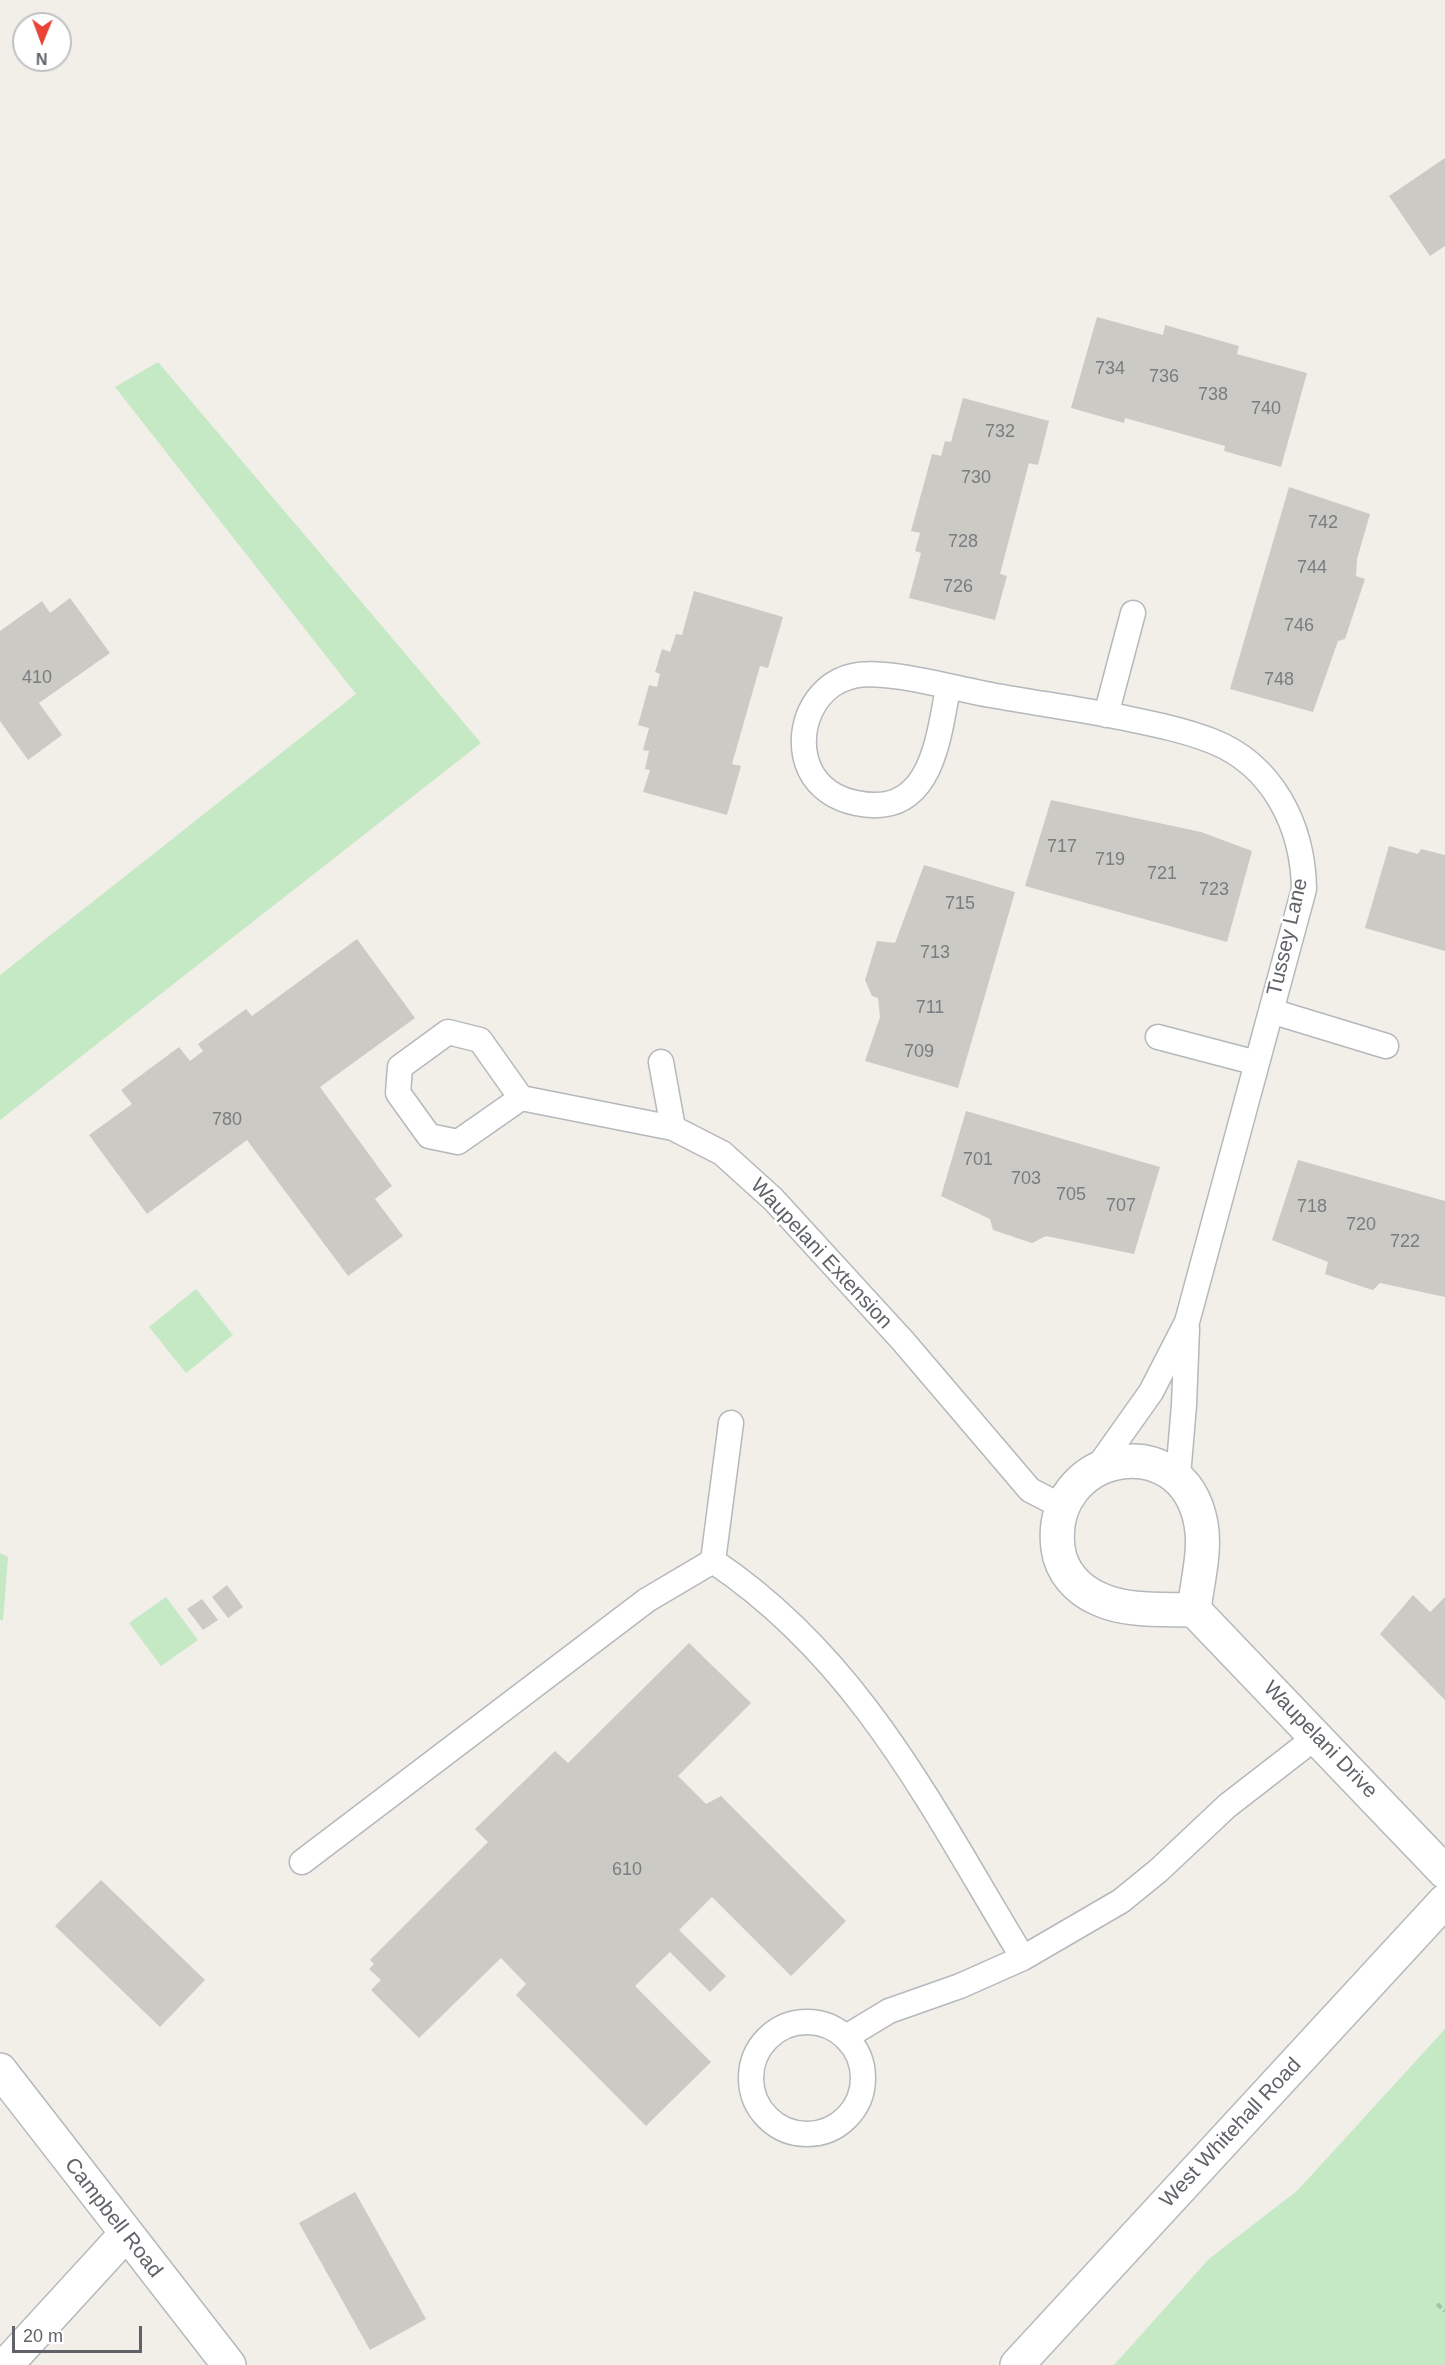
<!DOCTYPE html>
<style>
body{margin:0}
#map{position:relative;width:1445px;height:2365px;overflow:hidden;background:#f1efe8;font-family:Helvetica,sans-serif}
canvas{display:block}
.north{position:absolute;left:12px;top:12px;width:60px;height:60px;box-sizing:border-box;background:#fff;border:2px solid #bfc1c3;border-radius:50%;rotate:181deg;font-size:16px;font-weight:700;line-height:24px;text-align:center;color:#5f6368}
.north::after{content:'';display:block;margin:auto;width:21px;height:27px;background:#ea4335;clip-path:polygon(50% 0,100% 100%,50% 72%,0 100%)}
.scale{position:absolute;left:12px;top:2326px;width:130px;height:27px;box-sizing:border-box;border:3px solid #5f6368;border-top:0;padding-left:8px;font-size:18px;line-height:21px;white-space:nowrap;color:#5f6368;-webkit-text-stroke:4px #fff;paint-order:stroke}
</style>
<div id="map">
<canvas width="1445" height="2365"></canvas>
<div class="north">N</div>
<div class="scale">20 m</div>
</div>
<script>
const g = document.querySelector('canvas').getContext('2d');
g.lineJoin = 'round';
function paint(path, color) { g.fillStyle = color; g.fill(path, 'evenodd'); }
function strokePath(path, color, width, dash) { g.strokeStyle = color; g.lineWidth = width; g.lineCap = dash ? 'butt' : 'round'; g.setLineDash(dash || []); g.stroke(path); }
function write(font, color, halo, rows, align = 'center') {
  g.font = font + ' Helvetica,sans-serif'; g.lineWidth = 5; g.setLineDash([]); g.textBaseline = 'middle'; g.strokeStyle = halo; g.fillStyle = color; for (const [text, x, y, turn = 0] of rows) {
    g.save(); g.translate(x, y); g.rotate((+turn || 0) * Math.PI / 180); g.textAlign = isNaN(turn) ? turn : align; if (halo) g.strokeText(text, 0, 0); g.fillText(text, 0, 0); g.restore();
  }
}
paint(new Path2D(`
 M158,362l323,381 -481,377v-145l356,-281 -241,-307z
 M196,1289l37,46 -47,38 -37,-46z
 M0,1553l8,4 -5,63h-3z
 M166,1597l32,43 -37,26 -32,-43z
 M1445,2029v336h-331l95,-106 89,-69z`), '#c5e8c5');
paint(new Path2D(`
 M1445,158v88l-15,10 -41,-60z
 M1097,317l66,18 2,-10 74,21 -2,8 70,19 -26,94 -57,-16 1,-5 -100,-28 -1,5 -53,-15z
 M963,398l86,23 -11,44 -9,-2 -29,111 7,2 -12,44 -86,-22 12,-45 -6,-2 5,-18 -9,-2 21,-77 9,2 4,-15 6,1z
 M1289,487l81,27 -13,45 -1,17 9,3 -20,60 -7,2 -25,71 -83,-23z
 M694,591l89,26 -15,51 -8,-2 -28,98 9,2 -14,49 -84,-23 7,-22 -5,-1 4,-18 -6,-1 6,-22 -11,-3 11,-40 8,2 3,-13 -5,-2 7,-23 8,3 6,-18 6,1z
 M70,598l40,55 -71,50 23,32 -34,25 -28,-39v-90l42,-30 8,12z
 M1051,800l150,32 51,19 -25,91 -202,-56z
 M1389,846l29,8 3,-5 24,6v96l-80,-23z
 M924,865l91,27 -57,196 -93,-27 15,-44 -2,-19 -6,-2 -7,-16 12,-39 18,2z
 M357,939l58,79 -95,69 72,99 -17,13 28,37 -55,40 -101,-136 -100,74 -58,-79 43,-31 -11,-14 58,-43 11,14 13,-10 -5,-7 48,-35 6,7z
 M966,1111l194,56 -26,87 -88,-18 -14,7 -39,-13 -3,-11 -49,-23z
 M1298,1160l147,41v96l-65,-14 -7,7 -10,-3 -38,-13 3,-12 -56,-22z
 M227,1585l16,22 -15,11 -16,-21z
 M1413,1595l17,17 15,-15v103l-65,-66z
 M202,1599l16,21 -15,10 -16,-21z
 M689,1643l62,60 -73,73 28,28 15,-8 125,125 -55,55 -79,-79 -33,33 47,46 -16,16 -40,-40 -35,34 76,76 -65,64 -130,-131 10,-11 -25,-26 -82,80 -48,-48 10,-10 -12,-11 5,-5 -4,-4 118,-118 -13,-13 80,-78 13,12z
 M101,1880l104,100 -45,47 -105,-101z
 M355,2192l71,127 -56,31 -71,-127z`), '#cccac5');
const service = new Path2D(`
 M948,688c-10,53 -17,131 -92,115 -20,-4 -37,-15 -46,-33 -17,-36 2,-85 43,-94 31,-8 103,13 138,19 44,8 89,14 134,23 29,6 59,12 87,23 61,24 91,85 92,148l-117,433 -36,70 -56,79
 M1106,715l27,-102
 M1271,1011l115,35
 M1158,1037l99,26
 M661,1062l12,66
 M521,1098l-63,44 -29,-6 -31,-43 2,-26 48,-35 32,8 41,58 152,30 49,25 51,46 130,142 127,149 33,17
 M1178,1476l6,-71 3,-76
 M713,1561l18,-138
 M302,1862l345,-262 66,-39c148,99 220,249 310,397
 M751 2078a56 56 0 1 1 112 0a56 56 0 1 1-112 0Z
 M846,2037l43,-26 71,-25 63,-28 98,-57 38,-31 68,-64 89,-69`);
const minor = new Path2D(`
 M1194,1610c3,-27 12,-59 7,-86 -18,-100 -155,-72 -143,24 3,24 20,42 41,51 28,13 64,10 95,11l251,262
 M0,2070l229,295
 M6,2365l119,-130`);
const secondary = new Path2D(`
 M1017,2365l428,-464`);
strokePath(service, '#b5b8bc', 27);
strokePath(minor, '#b5b8bc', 36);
strokePath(secondary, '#b6babf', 36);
strokePath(new Path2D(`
 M1437,2304l8,7`), '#9cc7a9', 4, [6, 3]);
strokePath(service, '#fff', 24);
strokePath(minor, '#fff', 33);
strokePath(secondary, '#fff', 33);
write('18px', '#7a7d7f', null, [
 ["734",1110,369],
 ["736",1164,377],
 ["738",1213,395],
 ["740",1266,409],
 ["732",1000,432],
 ["730",976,478],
 ["742",1323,523],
 ["728",963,542],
 ["744",1312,568],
 ["726",958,587],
 ["746",1299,626],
 ["410",37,678],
 ["748",1279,680],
 ["717",1062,847],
 ["719",1110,860],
 ["721",1162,874],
 ["723",1214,890],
 ["715",960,904],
 ["713",935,953],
 ["711",930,1008],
 ["709",919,1052],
 ["780",227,1120],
 ["701",978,1160],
 ["703",1026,1179],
 ["705",1071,1195],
 ["707",1121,1206],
 ["718",1312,1207],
 ["720",1361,1225],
 ["722",1405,1242],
 ["610",627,1870]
]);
write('21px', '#5f6368', '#fff', [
 ["Tussey Lane",1288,937,-77],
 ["Waupelani Extension",821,1254,47],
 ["Waupelani Drive",1320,1740,46],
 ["West Whitehall Road",1231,2133,-47],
 ["Campbell Road",113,2218,52]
]);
</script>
